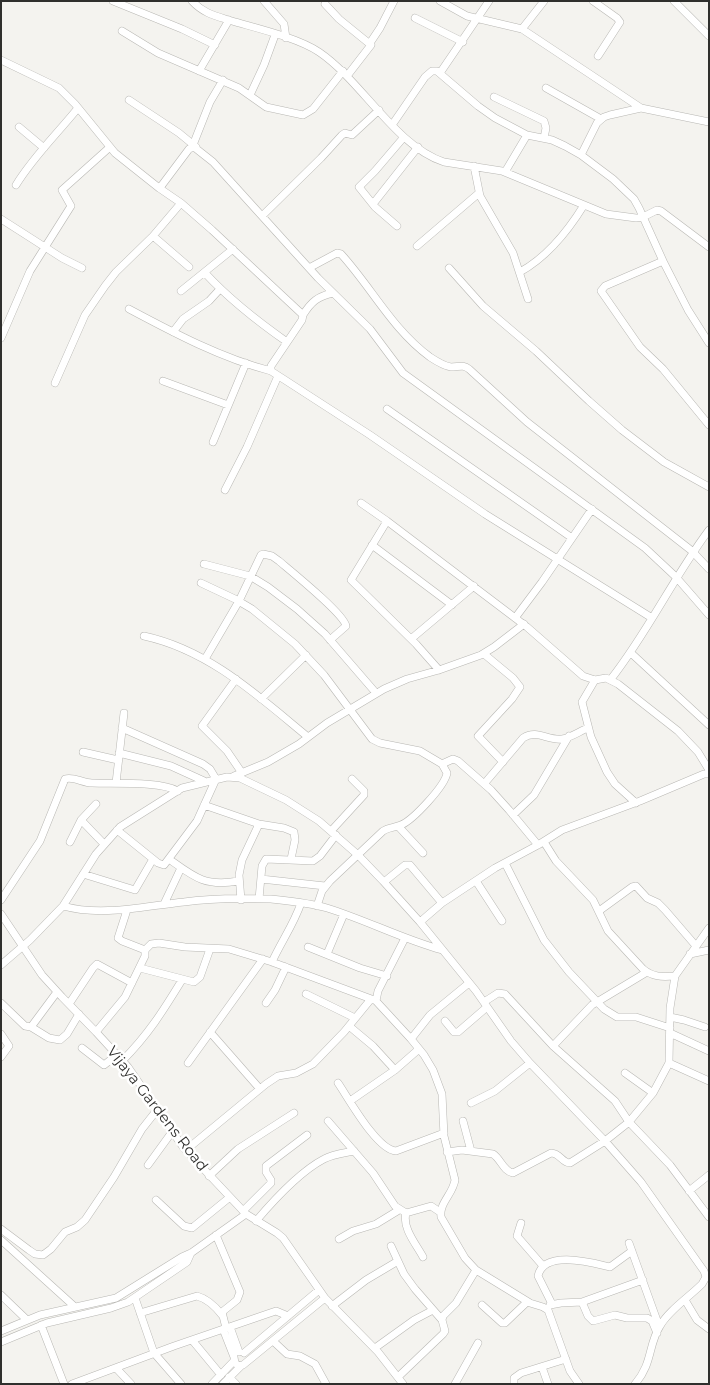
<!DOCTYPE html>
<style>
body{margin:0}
#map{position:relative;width:710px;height:1385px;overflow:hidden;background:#f4f3ef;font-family:Montserrat,sans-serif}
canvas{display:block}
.frame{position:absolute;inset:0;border:2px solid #2f2f2d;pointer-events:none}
</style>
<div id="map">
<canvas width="710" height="1385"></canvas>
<div class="frame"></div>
</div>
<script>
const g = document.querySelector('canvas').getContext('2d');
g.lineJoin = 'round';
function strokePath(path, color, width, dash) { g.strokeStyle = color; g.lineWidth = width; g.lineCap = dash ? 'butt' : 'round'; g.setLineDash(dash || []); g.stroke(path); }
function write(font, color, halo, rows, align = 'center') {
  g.font = font + ' Montserrat,sans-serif'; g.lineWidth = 5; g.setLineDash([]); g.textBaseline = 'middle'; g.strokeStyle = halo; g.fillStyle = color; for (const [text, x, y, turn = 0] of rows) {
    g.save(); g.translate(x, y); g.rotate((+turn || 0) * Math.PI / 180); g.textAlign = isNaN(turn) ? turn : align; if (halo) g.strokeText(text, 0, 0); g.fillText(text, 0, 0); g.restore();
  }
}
const minor = new Path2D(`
 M113,1l69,28 33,16
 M192,1c12,13 24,15 40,20 24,7 67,17 87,31 43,29 76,94 125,110l58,9 104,43 30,4 7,-1 14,-7 4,1 48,36
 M264,1l20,23 2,14
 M440,1l27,15 55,13 119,79
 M593,1l24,17 3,4 -22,34
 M674,1l35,35
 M325,4l14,15 32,26 -24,31
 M415,18l48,24
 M522,29l22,-28
 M122,31l36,22 81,35 27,19 37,8 10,-6 30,-38
 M370,43l10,-15 14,-27
 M1,60l58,28 16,16 40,49 44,35 3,-3 27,-36 5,-2 19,15 105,116 52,51 33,44 242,175 31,29 33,38
 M199,71l30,-51
 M440,73l49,-72
 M546,88l55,31
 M250,95l14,-30 11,-30
 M494,97l50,24 2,7 -2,10
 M129,100l50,33 17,14
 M392,125l33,-48 7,-6h5l41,35 17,12 32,17 25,5 13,6 16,9 32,24 21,20 5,9 24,53 -58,25 -4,5 39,56 23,22 46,56
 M19,127l25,21
 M193,145l17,-43 13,-22
 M581,155l16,-32 7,-6 6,-2 31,-7 68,14
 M474,166l6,30 33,57 15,46
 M505,172l22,-37
 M16,185c17,-28 41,-51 62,-77
 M159,188l22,15 31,27 91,85 -1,5 -31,46v5l99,64 115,79 167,104
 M373,204l45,-57
 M262,216l59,-58 21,-23 3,-2 7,2 27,-25
 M1,219l61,39 20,10
 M397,226l-22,-19 -16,-20 16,-16 29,-34
 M153,236l36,31
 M417,246l62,-53
 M663,261l25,49 21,33
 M309,268l28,-15 4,1c31,34 51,75 89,103 6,4 14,9 21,10 8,0 12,-3 18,2l58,53 165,129 17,18
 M449,268l34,38 53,45 53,50 33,29 42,32 45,25
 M520,272c27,-15 48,-41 64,-67
 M205,273c25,27 52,48 82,69
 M181,291l52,-42
 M129,309c45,24 92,49 142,62
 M303,315c8,-13 15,-19 30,-22
 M173,332l10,-13 26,-18 11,-12
 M1,338l29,-67 41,-65 -9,-16 48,-43
 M163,381l65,24
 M55,383l30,-68 20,-29 11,-14 37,-36 28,-33
 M387,409l185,129
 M213,442l33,-79
 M225,490l22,-43 31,-71
 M361,503l26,18 140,106 56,49 12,4 11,-2 12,6 60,47 20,21 11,18
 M387,521l-36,59 65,64 23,26
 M372,545l80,60
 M204,564l46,12 18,11 29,22 28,25 51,59
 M201,583l34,16 17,10 43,35 29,31 48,64 8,4 40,8 22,13 11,-5 5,2 33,29 18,20 29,35
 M515,618l27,-36 50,-73
 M144,636c65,14 114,60 164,101
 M411,639l63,-53
 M631,653l78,72
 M484,654l29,24 7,9 -8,12 -34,37 25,26
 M205,659l34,-58 22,-46 2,-1 9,2 7,5c13,11 65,53 67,65l-16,14
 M236,679l-34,47 25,25 15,22
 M611,679c37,-47 62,-101 98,-149
 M595,680l-13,22 9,35 16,35 8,12 21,19
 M261,699l45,-44
 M83,752l35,8
 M119,753l52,13 33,15
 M234,776l34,-14 31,-18 28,-21 57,-34 23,-10 32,-9 42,-15 13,-8 30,-23
 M116,783l8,-70
 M484,784l39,-46c14,-9 25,3 39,1 8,-1 18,-8 26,-11
 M204,805l55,19 25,4 10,4 1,8 -4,19
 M513,815l21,-20 35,-59
 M81,820l23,24
 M398,826l25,27
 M117,830l41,33 6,2 33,-44 19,-42 -6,-10 -7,-5 -81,-36
 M331,831l33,-36v-4l-12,-12
 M70,842l11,-22 15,-16
 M544,842l12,19 37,39 15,31 35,38c10,8 18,8 32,7
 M169,859c25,18 36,28 69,22
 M505,863l39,77 25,32 35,37 13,8h19l34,11
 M83,874l52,16 18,-31
 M261,879l64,7
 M476,881l26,40
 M384,882l21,-17h5l32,38
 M259,899l3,-33 4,-7 47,2 7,-5 16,-21
 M1,900l39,-59 25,-62c8,-3 18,4 27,4 21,1 68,-2 86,8
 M241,900l-2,-25 3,-15 17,-36
 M164,904l17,-36
 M63,906c39,11 81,0 121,-4 26,-4 61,-4 87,-3 18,2 39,4 56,9 39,12 75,31 115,42
 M317,906l5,-15 8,-10 53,-50c6,-4 11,-3 18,-6 12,-5 44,-39 46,-52l-5,-9
 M599,911l33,-24 4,-1 11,12 11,5 7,7 31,36
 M1,914l41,61 20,22 34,35 32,35 55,80 63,67 31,19 6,5 42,60 53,54 25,32
 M420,922l22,-19 53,-35 43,-23 24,-15 78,-29 64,-27h5
 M405,938l-27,53 -2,10 35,38 13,16 9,15 9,24 2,42 11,44c-2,14 -16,23 -14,37l24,41 11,12 54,33 13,4 5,3 22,61 9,13
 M308,947l52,21 27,8
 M145,950l6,-6 8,-1 26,4 44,2 43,13 102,38
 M327,954l17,-40
 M690,954l19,-4
 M272,962c9,-20 22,-38 29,-59
 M1,965l29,-25 33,-34 33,-52 24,-27 62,-39 45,-11 13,1 46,22 33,21 39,34 25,26 37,41 56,69 35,50 19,22 75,78 36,41 63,89 2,6 -4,7c-13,13 -34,27 -42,42 -12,19 -7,37 -25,58
 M140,968l54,14 6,-5 10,-28
 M306,994l49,24
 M484,1002l14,-9 7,1 48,52 62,55 14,21 41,43 39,52
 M1,1003l24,23 6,1 26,-35
 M266,1003l9,-13 11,-23
 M69,1004l24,-36 4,-4 35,19
 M670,1017l14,3 21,7
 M445,1021l9,11h4l29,-25
 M349,1026l24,20 22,24
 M31,1027l18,11 11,2 7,-6 12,-20
 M96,1032l29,-35 20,-41v-6l-23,-9 -4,-3 9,-28
 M210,1032l50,57
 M670,1033l39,18
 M1,1034l8,12 -8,11
 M411,1039l19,-24 39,-32
 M553,1046l39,-41 55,-33
 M82,1048l22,17 13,-10
 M122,1061c26,-26 41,-50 60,-81
 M188,1063l75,-104
 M669,1063l40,18
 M625,1073l28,20
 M338,1083c11,16 39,67 58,68l48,-18
 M350,1101l45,-31 24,-21
 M471,1103l24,-12 35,-28
 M328,1121l45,52 22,33 11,7 25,-7 9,6
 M463,1121l8,30
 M186,1150l80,-66 12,-8 18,-3 17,-9 31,-32 27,-33
 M447,1152l15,-2 31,4c8,5 10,17 20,19l38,-20c9,0 11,10 19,10l35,-22 24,-19 24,-29 16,-30 1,-55 5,-32 34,-48
 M148,1165l24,-33
 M209,1176l29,-27 56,-36
 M689,1191l20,-16
 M156,1200l28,26 8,2 38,-31
 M243,1211l28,-28v-3l-5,-8v-6l41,-31
 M406,1213c-4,15 10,31 17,44
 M256,1221c17,-20 45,-50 68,-62 9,-5 20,-6 30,-8
 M521,1223l-4,13 26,30
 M1,1229l28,21 6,4 8,1 8,-6 14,-17 12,-5 8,-7 29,-43 28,-48 15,-19
 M216,1235l24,57 -3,8 -15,12 4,16
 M339,1239l14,-8 23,-7 23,-14
 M1,1240l74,67
 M629,1243l30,83
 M391,1246l13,28 11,15 27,31
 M1,1295l26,25
 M135,1298l19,55 27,31
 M685,1300l12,20 12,9
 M582,1302l61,-22
 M552,1304l-14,-28c6,-27 55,-13 72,-9l22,-16
 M482,1305l20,18h3l22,-21
 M550,1305l11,-2 21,-1 6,14 5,5 22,-6 12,3h20l5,3 5,12
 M332,1306l34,-26 32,-19
 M140,1313l57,-17c11,3 18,10 25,19
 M41,1325l23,59
 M230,1327l9,25
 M223,1329l11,28 1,6 4,3 4,-1 82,-67
 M1,1331l39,-16 76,-17 66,-41 9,-4 55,-39
 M192,1340l29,35
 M273,1341l14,13 13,2 15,8 11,20
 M1,1342l46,-19 64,-15 17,-6 59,-40 4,-9
 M375,1348l39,-28 19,-10
 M244,1353l75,-63
 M542,1367l6,17
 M116,1368l15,16
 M229,1377l7,7
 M398,1377l45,-43 2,-3 -3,-11 1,-4 13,-13 20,-33
 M72,1384l102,-38 96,-33 6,-2 12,5
 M212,1384l22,-23
 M223,1384l18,-18
 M455,1384l23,-41
 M514,1384v-6l7,-5 45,-14`);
strokePath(minor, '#b8b7b3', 8);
strokePath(minor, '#fff', 7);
write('15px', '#2f2f2d', '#fff', [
 ["Vijaya Gardens Road",157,1109,52]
]);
</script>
